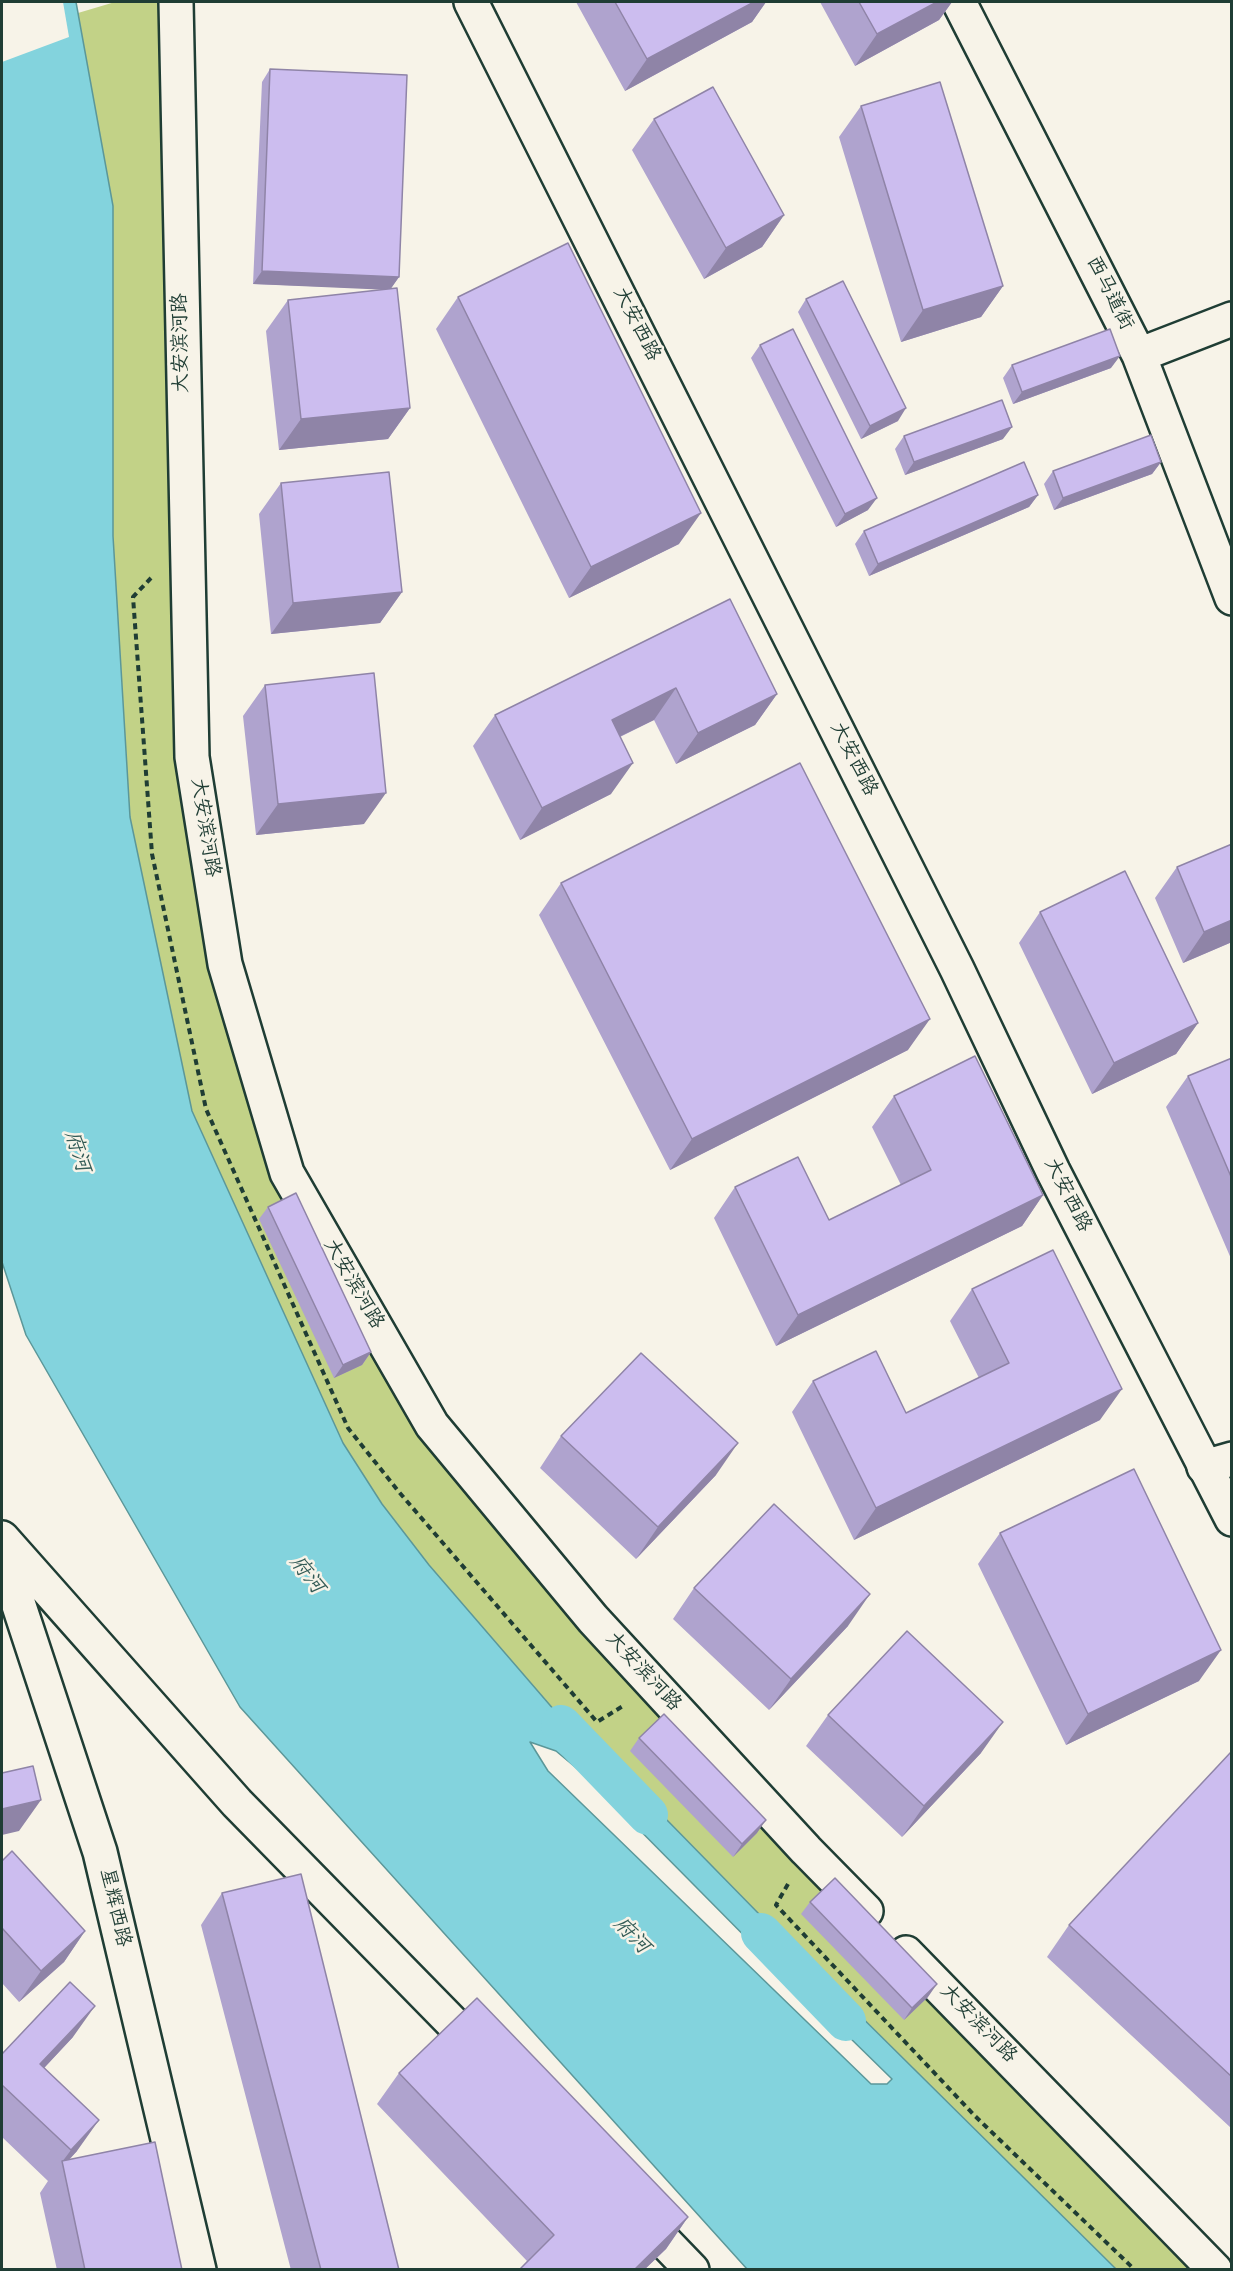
<!DOCTYPE html>
<meta charset="utf-8">
<style>
body{margin:0}
#map{position:relative;width:1233px;height:2271px;overflow:hidden;background:#f7f3e8;font-family:"Gochi Hand",sans-serif}
canvas{display:block}
.frame{position:absolute;inset:0;border:3px solid #1f3d34;pointer-events:none}
</style>
<div id="map">
<canvas width="1233" height="2271"></canvas>
<div class="frame"></div>
</div>
<script>
const g = document.querySelector('canvas').getContext('2d');
g.lineJoin = 'round';
function paint(path, color) { g.fillStyle = color; g.fill(path, 'evenodd'); }
function strokePath(path, color, width, dash) { g.strokeStyle = color; g.lineWidth = width; g.lineCap = dash ? 'butt' : 'round'; g.setLineDash(dash || []); g.stroke(path); }
function write(font, color, halo, rows, align = 'center') {
  g.font = font + ' "Gochi Hand","LXGW WenKai TC",sans-serif'; g.lineWidth = 5; g.setLineDash([]); g.textBaseline = 'middle'; g.strokeStyle = halo; g.fillStyle = color; for (const [text, x, y, turn = 0] of rows) {
    g.save(); g.translate(x, y); g.rotate((+turn || 0) * Math.PI / 180); g.textAlign = isNaN(turn) ? turn : align; if (halo) g.strokeText(text, 0, 0); g.fillText(text, 0, 0); g.restore();
  }
}
paint(new Path2D(`
 M115,2h43l21,770 113,428 318,461 587,608h-81l-300,-297 -199,-203 -62,-58 -126,-146 -47,-61 -39,-61 -151,-332 -62,-294 -17,-281v-330l-35,-193z`), '#c2d287');
const water = new Path2D(`
 M2,2h74l37,204v330l17,281 62,294 151,332 39,61 47,61 126,146 52,48 -20,18 -31,-26 -26,-9 18,29 323,313h16l5,-5 -92,-90 16,-17 300,297h-369l-507,-562 -214,-372 -24,-73z
 M617,1769l191,195 -18,18 -192,-194z`);
paint(water, '#83d3dd');
strokePath(water, '#5b9799', 1.5);
paint(new Path2D(`
 M2,2h61l6,35 -67,25z`), '#f7f3e8');
strokePath(new Path2D(`
 M561,1725l87,90
 M761,1933l85,88`), '#83d3dd', 40);
const street = new Path2D(`
 M176,2l16,755 33,207 62,209 145,252 161,194 213,231 60,61
 M959,2l180,353 93,243
 M1139,355l93,-36
 M1204,1467l28,-8
 M2,1538l235,265 246,251
 M2,1554l98,298 99,418
 M906,1953l309,317
 M638,2214l54,56`);
const secondary = new Path2D(`
 M471,2l486,967 96,202 179,348`);
strokePath(street, '#1f3d34', 38);
strokePath(secondary, '#1f3d34', 38);
strokePath(new Path2D(`
 M151,578l-18,19 19,257 54,255 142,319 51,64 198,230 26,-16
 M788,1884l-12,21 199,211 160,154`), '#1f3d34', 4, [6, 4.5]);
strokePath(street, '#f7f3e8', 33);
strokePath(secondary, '#f7f3e8', 33);
paint(new Path2D(`
 M576,2h190l-14,20 -127,69z
 M820,2h132l-13,18 -84,46z
 M270,69l129,208 -9,12 20,119 -22,31 -109,11 -13,-119 22,-31 100,-11 -135,-5 9,-202z
 M861,106l142,180 -22,31 -80,25 -62,-205z
 M654,119l130,96 -22,32 -58,32 -72,-129z
 M458,297l221,247 -110,54 -133,-269z
 M806,299l92,122 -37,18 -63,-127z
 M760,345l108,165 -32,17 -85,-169z
 M1012,365l99,3 -98,36 -10,-26z
 M904,436l99,3 -98,36 -10,-26z
 M1161,462l-9,12 -98,36 -10,-26 9,-13z
 M281,483l121,109 -22,31 -109,11 -12,-120z
 M1038,495l-9,12 -160,69 -14,-32 9,-13z
 M730,599l47,95 -22,31 -79,39 -22,-44 -34,17 -9,57 -91,46 -47,-94 22,-31z
 M265,685l99,139 -108,11 -13,-119z
 M1177,867l55,75 -49,21 -28,-65z
 M561,883l347,167 -238,120 -131,-255z
 M1040,912l158,111 -22,31 -84,40 -73,-151z
 M1232,1058v203l-66,-154 22,-31z
 M894,1096l149,99 -21,31 -246,120 -62,-128 21,-31 94,33 72,-35 -29,-58z
 M268,1207l103,145 -9,13 -28,13 -75,-159z
 M972,1289l128,131 -246,120 -62,-128 21,-31 93,32 73,-35 -29,-57z
 M561,1436l155,39 -80,84 -96,-91z
 M1000,1533l199,148 -133,64 -88,-181z
 M694,1588l154,38 -79,84 -96,-91z
 M828,1715l153,38 -79,84 -96,-91z
 M639,1738l118,95 -24,24 -103,-106z
 M1232,1753v375h-1l-184,-171 22,-32z
 M2,1861l83,70 -21,31 -45,40 -17,-19z
 M222,1893l177,377h-108l-90,-345z
 M810,1902l118,95 -24,23 -103,-106z
 M73,2037l-29,31 33,83 -8,9 113,110h-125l-17,-77 8,-12 -46,-44v-83z
 M399,2073l289,144 -22,32 -22,21h-125l8,-9 -150,-157z`), '#afa3ce');
paint(new Path2D(`
 M754,2h12l-14,20 -127,69 22,-32z
 M937,2h15l-13,18 -84,46 22,-32z
 M784,215l-22,32 -58,32 22,-31z
 M262,271l137,6 -9,13 -137,-6z
 M1003,286l-22,31 -80,25 22,-32z
 M1120,356l-9,12 -98,36 9,-12z
 M410,408l-22,31 -109,11 22,-31z
 M906,408l-8,13 -37,18 9,-13z
 M1012,427l-9,12 -98,36 9,-13z
 M1161,462l-9,12 -98,36 9,-12z
 M1038,495l-9,12 -160,69 9,-12z
 M877,498l-9,12 -32,17 9,-13z
 M701,513l-22,31 -110,54 22,-31z
 M402,592l-22,31 -109,11 22,-31z
 M676,688l-22,32 -64,31 22,-31z
 M777,694l-22,31 -79,39 22,-31z
 M633,763l-22,31 -91,46 22,-32z
 M386,793l-22,31 -108,11 22,-31z
 M1232,920v22l-49,21 21,-31z
 M930,1019l-22,31 -238,120 22,-31z
 M1198,1023l-22,31 -84,40 22,-31z
 M1043,1195l-21,31 -246,120 22,-31z
 M371,1352l-9,13 -28,13 9,-13z
 M1122,1389l-22,31 -246,120 22,-32z
 M738,1443l-22,32 -80,84 22,-32z
 M870,1594l-22,32 -79,84 22,-31z
 M1221,1650l-22,31 -133,64 22,-31z
 M1003,1722l-22,31 -79,84 22,-31z
 M41,1800l-22,31 -17,4v-26z
 M766,1820l-9,13 -24,24 9,-13z
 M85,1931l-21,31 -45,40 22,-31z
 M937,1984l-9,13 -24,23 8,-12z
 M95,2006l-22,31 -55,59 22,-32z
 M99,2120l-22,31 -14,15 -1,-4 9,-12z
 M688,2217l-22,32 -22,21h-10z`), '#8f84a7');
const building = new Path2D(`
 M615,2h139l-107,57z
 M859,2h78l-60,32z
 M270,69l137,6 -8,202 -137,-6z
 M940,82l63,204 -80,24 -62,-204z
 M713,87l71,128 -58,33 -72,-129z
 M568,243l133,270 -110,54 -133,-270z
 M843,281l63,127 -36,18 -64,-127z
 M397,288l13,120 -109,11 -13,-119z
 M793,329l84,169 -32,16 -85,-169z
 M1110,329l10,27 -98,36 -10,-27z
 M1002,400l10,27 -98,35 -10,-26z
 M1151,435l10,27 -98,36 -10,-27z
 M1024,462l14,33 -160,69 -14,-33z
 M389,472l13,120 -109,11 -12,-120z
 M730,599l47,95 -79,39 -22,-45 -64,32 21,43 -91,45 -47,-93z
 M374,673l12,120 -108,11 -13,-119z
 M800,763l130,256 -238,120 -131,-256z
 M1232,844v76l-28,12 -27,-65z
 M1125,871l73,152 -84,40 -74,-151z
 M975,1056l68,139 -245,120 -63,-128 63,-30 31,63 102,-50 -37,-74z
 M1232,1058v121l-44,-103z
 M296,1193l75,159 -28,13 -75,-158z
 M1053,1250l69,139 -246,119 -63,-127 63,-30 30,62 103,-50 -37,-74z
 M641,1353l97,90 -80,84 -97,-91z
 M1134,1469l87,181 -133,64 -88,-181z
 M774,1504l96,90 -79,85 -97,-91z
 M907,1631l96,91 -79,84 -96,-91z
 M664,1714l102,106 -24,24 -103,-106z
 M1231,1752l1,1v324l-163,-152z
 M33,1766l8,34 -39,9v-36z
 M12,1851l73,80 -44,40 -39,-43v-67z
 M301,1874l98,396h-78l-99,-377z
 M835,1878l102,106 -25,24 -102,-106z
 M70,1982l25,24 -55,58 59,56 -28,30 -69,-65v-31z
 M477,1998l211,219 -54,53h-115l35,-35 -155,-162z
 M155,2142l27,128h-97l-23,-109z`);
paint(building, '#ccbdef');
strokePath(building, '#8f84a7', 1.5);
write('20px', '#1f3d34', '#f7f3e8', [
 ["西马道街",1108,294,63],
 ["大安西路",635,325,63],
 ["大安滨河路",183,343,-91],
 ["大安西路",852,760,63],
 ["大安滨河路",203,828,81],
 ["大安西路",1066,1196,63],
 ["大安滨河路",352,1285,60],
 ["大安滨河路",642,1673,47],
 ["星辉西路",113,1908,77],
 ["大安滨河路",977,2025,46]
]);
write('italic 21px', '#335b56', '#f7f3e8', [
 ["府河",75,1152,72],
 ["府河",305,1576,52],
 ["府河",630,1937,46]
]);
</script>
